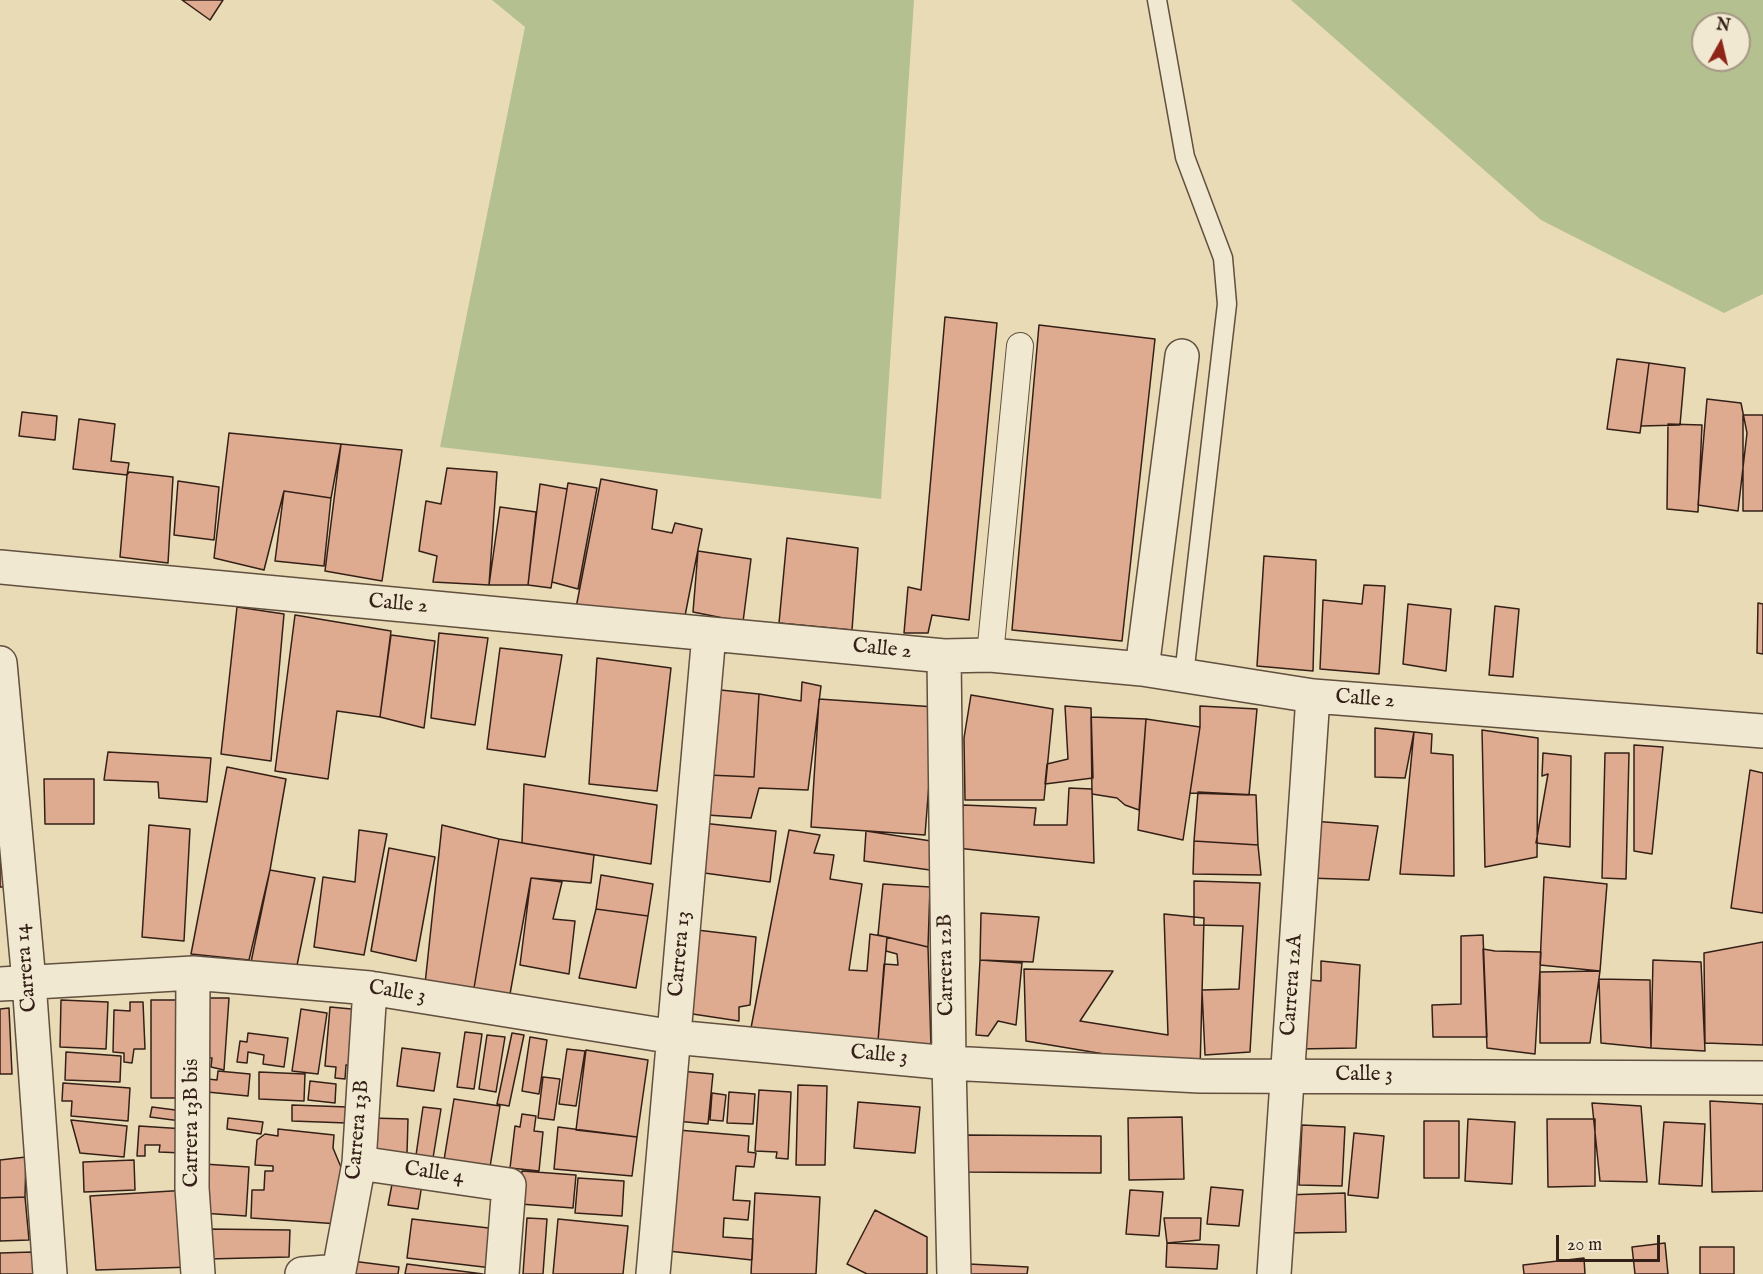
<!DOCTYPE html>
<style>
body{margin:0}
#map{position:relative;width:1763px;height:1274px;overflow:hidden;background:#e8dbb6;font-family:"IM FELL English",serif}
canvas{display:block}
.north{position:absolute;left:1691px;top:12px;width:60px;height:60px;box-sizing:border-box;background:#f0e8d0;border:2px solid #a59886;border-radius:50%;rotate:8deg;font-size:16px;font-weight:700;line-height:24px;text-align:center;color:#342017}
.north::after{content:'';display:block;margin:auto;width:21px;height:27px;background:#8f2418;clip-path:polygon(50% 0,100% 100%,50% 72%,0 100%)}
.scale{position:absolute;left:1556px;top:1235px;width:104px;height:27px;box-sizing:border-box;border:3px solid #342017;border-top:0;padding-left:8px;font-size:18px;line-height:21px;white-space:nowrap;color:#342017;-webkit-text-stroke:4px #f0e8d0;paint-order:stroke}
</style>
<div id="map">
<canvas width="1763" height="1274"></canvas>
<div class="north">N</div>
<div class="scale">20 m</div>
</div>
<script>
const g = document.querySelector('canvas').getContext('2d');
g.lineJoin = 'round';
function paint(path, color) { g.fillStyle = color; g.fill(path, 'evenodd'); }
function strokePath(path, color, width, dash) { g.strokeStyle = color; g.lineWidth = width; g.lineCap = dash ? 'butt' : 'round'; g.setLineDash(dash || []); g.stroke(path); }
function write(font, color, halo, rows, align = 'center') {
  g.font = font + ' "IM FELL English",serif'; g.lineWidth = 6; g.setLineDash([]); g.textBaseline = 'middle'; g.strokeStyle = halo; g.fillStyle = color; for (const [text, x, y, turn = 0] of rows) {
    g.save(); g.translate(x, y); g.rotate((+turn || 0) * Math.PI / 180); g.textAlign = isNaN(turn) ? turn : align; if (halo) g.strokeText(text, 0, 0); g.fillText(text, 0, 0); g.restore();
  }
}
paint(new Path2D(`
 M492,0h422l-33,499 -441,-52 85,-420z
 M1291,0h472v294l-39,19 -183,-93zM1703,24h36v36h-36z`), '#b4c08f');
const building = new Path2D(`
 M182,0h41l-13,20z
 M945,317l52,6 -28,297 -37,-5 -4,18h-24l4,-46 13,3z
 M1039,325l116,14 -33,302 -110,-11z
 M1617,359l32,4 -9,70 -33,-4z
 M1649,363l36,5 -5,57 -39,1z
 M1707,399l34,4 6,30 -9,78 -40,-6z
 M22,412l35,4 -2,24 -36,-4z
 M1743,415h20v96h-20z
 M79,419l36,5 -4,37 18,2 -2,12 -54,-6z
 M1668,424l34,1 -4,87 -31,-3z
 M229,433l112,11 -10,54 -47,-7 -20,79 -50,-12z
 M341,444l61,6 -20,131 -57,-10z
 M447,468l50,4 -8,113 -56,-3 4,-26 -18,-5 7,-50 15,3z
 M129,472l44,5 -5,86 -48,-6 7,-82z
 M601,479l56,11 -5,39 20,4 3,-10 27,6 -19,97 -108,-13z
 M178,481l41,6 -5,53 -40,-5z
 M568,483l29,5 -19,101 -26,-7z
 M540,484l27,5 -16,99 -23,-3z
 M284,491l47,7 -7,68 -49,-5z
 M500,507l36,5 -8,73h-39z
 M787,538l71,10 -6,82 -73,-7z
 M698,551l53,8 -8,63 -50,-10z
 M1264,556l52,4 -3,111 -56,-5z
 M1364,585l21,1 -6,88 -59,-5 3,-69 39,4z
 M1758,603l5,1v50l-6,-1z
 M1408,604l43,5 -5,62 -43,-7z
 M1495,606l24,3 -6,68 -24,-2z
 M237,607l47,7 -13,147 -50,-7z
 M295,615l96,16 -11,86 -43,-6 -9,68 -53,-8z
 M439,633l49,5 -13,87 -44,-7z
 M391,635l44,6 -11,87 -44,-11z
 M500,648l62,7 -17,102 -58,-8z
 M597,658l74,10 -14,123 -68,-7z
 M802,682l19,4 -13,104 -49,-2 -8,30 -44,-3 1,-40 46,2 5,-83 42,7z
 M711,689l48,5 -5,83 -46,-2z
 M971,695l82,14 -9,91h-79l-1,-62z
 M819,699l116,8 -10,128 -114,-8z
 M1065,706l26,2 2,70 -48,6 2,-20 21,-5z
 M1200,706l57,3 -8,86 -59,-2 10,-66z
 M1091,717l55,2 -7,91 -14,-5 -8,-7 -25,-4z
 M1146,719l54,8 -17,113 -45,-10z
 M1375,728l39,4 -9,46 -30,-1z
 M1482,730l56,8 -1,119 -52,10z
 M1414,732l18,2 -1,19 22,2 1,121 -54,-2z
 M1634,745l29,2 -11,107 -18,-3z
 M108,752l103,6 -4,44 -48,-4 -1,-16 -54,-2z
 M1543,753l28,3 -1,91 -34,-4 12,-69 -6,2z
 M1605,753h24l-3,126 -24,-1z
 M227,767l59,12 -16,91 -21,90 -58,-6z
 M1750,770l13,3v140l-32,-5z
 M44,779h50v45h-49z
 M524,784l133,21 -6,59 -129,-21z
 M1069,788l23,1 2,74 -137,-15 6,-43 73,3 -2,17h33z
 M1198,792l58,3 2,50 -64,-4z
 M1312,821l66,5 -9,54 -61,-2z
 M702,823l74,8 -6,51 -73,-10z
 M149,825l41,4 -6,112 -42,-4z
 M442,825l57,14 -27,161 -47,-16z
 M359,830l28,4 -23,121 -50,-8 9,-70 32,5z
 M789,830l31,5 -6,18 20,2 -4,24 32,5 -13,86 18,1 3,-37 17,3 -9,104 -127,-13z
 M866,831l65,10 -1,29 -66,-9z
 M499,839l95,16 -3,28 -60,-5 -23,127 -36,-5z
 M1194,841l64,4 3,30 -68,-1z
 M389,848l46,9 -19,104 -45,-10z
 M0,851l4,36h-4z
 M270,870l45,8 -19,92 -46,-3z
 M601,875l52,9 -5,32 -52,-7z
 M1544,877l63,7 -7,87 -60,-6z
 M531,878l31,4 -9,37 22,2 -6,53 -49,-9z
 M1194,881l66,2 -10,169 -45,3 -3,-65 37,-1 4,-63 -49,-1z
 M883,884l47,3 -2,60 -50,-12z
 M596,909l52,7 -12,72 -57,-10z
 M981,913l58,4 -6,45 -53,-2z
 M1164,914l40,4 -4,152 -174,-29 -2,-72 89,2 -33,50 88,14z
 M697,930l59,7 -6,68 -11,2v14l-53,-8z
 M1483,935l4,102h-54l-1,-32 29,-1v-68z
 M887,937l41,10 3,100 -53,-6 6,-77 14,1 -1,-11 -11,-3z
 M1763,942v103l-58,-2 -1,-90z
 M1483,949l12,2 46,1 -6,102 -48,-6z
 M980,960l42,3 -6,62 -18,-4 -10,15 -12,-1z
 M1653,960l48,2 4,89 -54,-3z
 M1321,961l39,4 -4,83 -59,1v-70l24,2z
 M1600,971l-10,72h-50v-71z
 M1599,979l51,1 1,68 -50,-5z
 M200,998h29l-5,72 -13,-3 1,-9 -15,-2z
 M61,1000l47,2 -2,47 -46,-2z
 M151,1000h34l1,98h-35z
 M130,1002h13l2,47h-11l-2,14 -8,-1v-9l-11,-1 1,-42 16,1z
 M330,1007l32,3 -5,57 -11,-2 -1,14 -10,-1 1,-11 -11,-1z
 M9,1008l3,66h-12v-65z
 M301,1009l26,4 -9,61 -26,-3z
 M465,1032l17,2 -8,55 -17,-2z
 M248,1033l40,5 -4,29 -21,-3 1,-9 -16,-3 -1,11 -10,-1 3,-21 7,1z
 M512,1033l12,2 -15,71 -12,-2z
 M487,1035l18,2 -9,55 -17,-3z
 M530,1037l17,3 -8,54 -17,-3z
 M402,1048l38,5 -6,38 -37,-5z
 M567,1049l18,2 -9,55 -17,-2z
 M586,1050l62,10 -11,77 -61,-7z
 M66,1052l55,4 -1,26 -55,-2z
 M218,1071l32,3 -2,22 -51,-5 2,-13 18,2z
 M680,1071l33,3 -5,50 -32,-3z
 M259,1072l46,2 -1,27 -45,-2z
 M543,1077l17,2 -6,41 -16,-2z
 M310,1081l26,3 -1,19 -27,-3z
 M63,1083l67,5 -2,33 -57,-5 1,-15h-10z
 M798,1085l29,1 -2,79h-29z
 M759,1090l32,2 -3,67 -12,-1 1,-6 -22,-1z
 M729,1092l26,2 -2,30 -26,-1z
 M712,1093l14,2 -3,26 -13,-1z
 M454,1099l46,7 -11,67 -46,-7z
 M1710,1101l53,3v87l-51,1z
 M858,1102l62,5 -5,46 -61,-5z
 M1592,1103l49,3 6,76 -47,-1z
 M292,1105l56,2 -1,16 -55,-2z
 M152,1107l31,4 -2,10 -31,-4z
 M423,1107l18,2 -9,55 -17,-2z
 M522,1114l14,2 -2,15 9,1 -4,39 -29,-3 5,-42 5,1z
 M1182,1117l2,62 -55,1 -1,-62z
 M228,1118l35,4 -2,12 -34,-5z
 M370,1118l38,1 -1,35 -40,-2z
 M1468,1119l47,3 -3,62 -47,-3z
 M1547,1119h48v67l-47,1z
 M71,1120l56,6 -3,31 -44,-4z
 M1424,1121h35v57h-35z
 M1664,1122l41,2 -3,62 -43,-2z
 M1302,1125l43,2 -3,59 -43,-1z
 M139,1126l46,3 -2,24 -24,-1 1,-7h-15v11h-8z
 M558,1127l79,10 -5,39 -78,-7z
 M278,1129l56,6 -1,13 10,24 -4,52 -88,-6 1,-28h12l1,-19h8v-5l-18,-1 2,-25 8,-6 13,2z
 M678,1130l71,6 -1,16 8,1 -2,14 -18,-1 -3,34 17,1 -2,19 -24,-2 -1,19 30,2 -1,21 -84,-9z
 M1354,1133l30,3 -6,62 -30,-3z
 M966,1135l135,1v37l-135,-1z
 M26,1157l-1,40 -25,1v-38z
 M134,1160l1,30 -51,2 -1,-30z
 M204,1164l45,3 -3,49 -45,-3z
 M522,1171l54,4 -3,33 -53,-4z
 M394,1174l29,4 -5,31 -30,-4z
 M578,1178l46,3 -2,35 -47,-3z
 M1211,1187l32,3 -4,36 -32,-2z
 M188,1190l4,77 -96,3 -6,-74z
 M1130,1190l33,2 -4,44 -33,-2z
 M755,1193l65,4 -4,77h-65z
 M1345,1193l1,39 -61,1 -1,-38z
 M25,1197l4,43 -29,1v-43z
 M875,1210l52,27v37h-60l-20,-10z
 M527,1218l20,1 -4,55h-20z
 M1164,1218h37l-1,22 -33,3z
 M412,1219l85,10 -5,39 -85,-10z
 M558,1219l70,7 -5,48h-70z
 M207,1229l83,1 -1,27 -82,2z
 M1167,1243l52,2 -2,24 -51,-2z
 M1665,1243l3,31h-33l-3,-27z
 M1700,1247h34v27h-34z
 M33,1252l1,22h-34v-21z
 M1584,1258l1,16h-61l-1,-9z
 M352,1261l47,6 -1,7h-47z
 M407,1264l76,10h-78z
 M969,1264l59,3 -1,7h-59z`);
paint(building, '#dfab90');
strokePath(building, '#342017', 1.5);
const service = new Path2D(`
 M1157,0l28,157 38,101 4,46 -43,371`);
const pedestrian = new Path2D(`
 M990,655l30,-309`);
const minor = new Path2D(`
 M0,567l944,89 46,-1 152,14 171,27 450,35
 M944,656l5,407 5,211
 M0,663l29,319 21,292
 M1142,669l40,-313
 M193,973l-1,215 6,86
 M0,984l193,-11 177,15 304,49 275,26 251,13 563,2
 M359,1163l150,22 -7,89
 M302,1274l37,-3 20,-108 11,-175
 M653,1274l56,-640
 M1274,1274l39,-578`);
strokePath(service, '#614f3f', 21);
strokePath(pedestrian, '#614f3f', 28);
strokePath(minor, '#614f3f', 36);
strokePath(service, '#f0e8d0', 18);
strokePath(pedestrian, '#f0e8d0', 26);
strokePath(minor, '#f0e8d0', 33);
write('21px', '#342017', '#f0e8d0', [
 ["Calle 2",398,605,5],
 ["Calle 2",882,650,6],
 ["Calle 2",1365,700,4],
 ["Carrera 13",681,954,-85],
 ["Carrera 12B",947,965,-91],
 ["Carrera 14",27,968,-95],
 ["Carrera 12A",1293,985,-86],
 ["Calle 3",397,993,9],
 ["Calle 3",879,1056,5],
 ["Calle 3",1364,1076],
 ["Carrera 13B bis",193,1123,-90],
 ["Carrera 13B",359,1130,-85],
 ["Calle 4",434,1174,8]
]);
</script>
